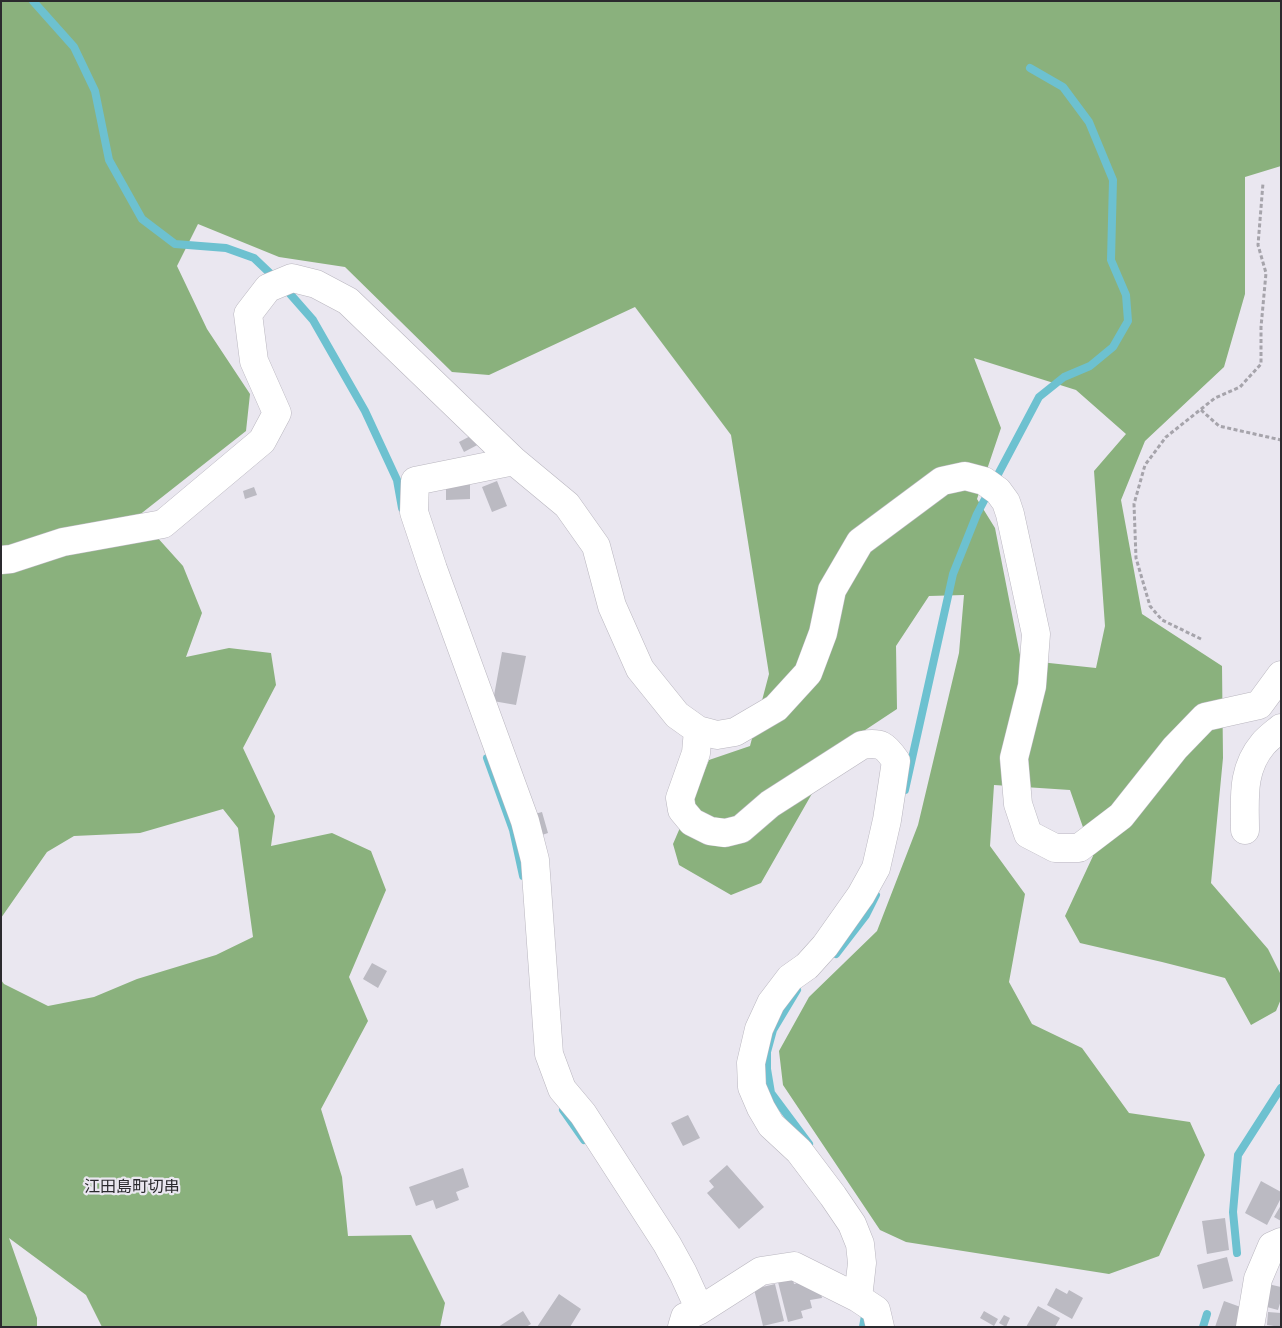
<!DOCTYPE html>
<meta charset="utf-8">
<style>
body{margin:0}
#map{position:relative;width:1282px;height:1328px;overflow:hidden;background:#eae7f0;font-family:Montserrat,sans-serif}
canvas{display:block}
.frame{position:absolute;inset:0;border:2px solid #2b2a2e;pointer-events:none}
</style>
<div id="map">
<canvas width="1282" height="1328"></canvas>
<div class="frame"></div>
</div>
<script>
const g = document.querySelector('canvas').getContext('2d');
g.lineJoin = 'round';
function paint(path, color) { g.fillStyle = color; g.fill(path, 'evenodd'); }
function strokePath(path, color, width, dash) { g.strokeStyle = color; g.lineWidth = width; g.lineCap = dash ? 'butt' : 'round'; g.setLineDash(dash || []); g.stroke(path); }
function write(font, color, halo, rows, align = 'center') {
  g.font = font + ' Montserrat,"Noto Sans JP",sans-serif'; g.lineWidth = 4.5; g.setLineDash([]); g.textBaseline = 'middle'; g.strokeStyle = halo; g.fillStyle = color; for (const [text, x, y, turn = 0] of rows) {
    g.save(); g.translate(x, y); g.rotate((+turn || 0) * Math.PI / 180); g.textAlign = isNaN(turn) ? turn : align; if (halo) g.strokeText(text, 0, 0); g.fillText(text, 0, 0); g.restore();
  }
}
paint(new Path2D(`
 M1,1h1280v165l-36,11v117l-21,73 -79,74 -24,59 21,114 80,52 1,92 -12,125 57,66 13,26v24l-5,12 -25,14 -26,-47 -63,-16 -82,-19 -15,-27 28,-60 -23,-66 -76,-5 -4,61 35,48 -16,88 23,42 50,24 47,65 61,9 15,33 -46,101 -50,18 -203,-32 -26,-12 -97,-145 -4,-34 30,-54 68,-66 41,-106 41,-172 5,-58 -35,1 -33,50 1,63 -59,39 -77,135 -30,12 -52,-30 -6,-21 36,-84 41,-14 19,-72 -38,-239 -96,-128 -146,68 -37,-3 -107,-105 -66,-10 -81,-33 -21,42 30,63 43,65 -4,37 -108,85 45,50 19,47 -16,44 43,-9 42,5 5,32 -33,63 32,68 -4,30 61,-13 39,18 15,39 -37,87 19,44 -47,88 21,68 6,59 63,-1 34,68 -5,24h-338l-16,-32 -77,-57 28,80v9h-36v-347l3,4 44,22 46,-9 43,-18 79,-24 37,-18 -15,-109 -15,-19 -83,24 -66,3 -27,16 -46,66zM974,358l102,32 50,44 -32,37 11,155 -9,42 -75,-8 -26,-132 -18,-29 24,-71z`), '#8ab17d');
strokePath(new Path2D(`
 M33,1l41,46 21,44 14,69 33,59 33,25 51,4 28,10 22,21
 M284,287l29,33 52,91 32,69 5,28
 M487,758l26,72 10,46
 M905,790l48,-216 24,-60 62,-117 25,-20 26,-11 23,-19 15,-26 -2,-26 -15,-35 2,-80 -24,-58 -26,-35 -33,-19
 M836,954l30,-39 10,-20
 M797,990l-24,40 -6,22v17l4,24 38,51
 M563,1110l21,30
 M1237,1253l-4,-41 5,-57 43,-67
 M863,1327l3,-17
 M1203,1327l4,-13`), '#6dc1d0', 8);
paint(new Path2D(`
 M480,431l5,10 -21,11 -5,-10z
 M497,481l10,25 -15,6 -10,-25z
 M446,484h24v15l-24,1z
 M254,487l3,8 -12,4 -2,-8z
 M502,652l24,4 -10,49 -23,-4z
 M542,812l6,21 -12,4 -5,-22z
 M372,963l15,8 -9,17 -15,-9z
 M688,1115l12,23 -17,8 -12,-23z
 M727,1165l37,42 -25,22 -32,-36 7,-6 -5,-6z
 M463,1168l6,19 -13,5 3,8 -23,9 -3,-9 -17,6 -7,-19z
 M1261,1181l20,11v6l-14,27 -22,-12z
 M1281,1205v16l-7,-4z
 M1225,1218l4,32 -22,4 -5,-33z
 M1227,1257l6,24 -30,8 -6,-24z
 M792,1274l2,10 11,-3 14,1 3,16 -12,2 2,8 -11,3 2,7 -15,4 -11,-44z
 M775,1284l9,37 -21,5 -9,-37z
 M1268,1284l13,3v13l-3,10 -15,-4z
 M1056,1288l11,6 2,-4 14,8 -11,21 -25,-14z
 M559,1294l22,15 -11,18h-33z
 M1224,1301l22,8 -7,18h-24z
 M1038,1306l22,12 -5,9h-29z
 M523,1311l8,13 -5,3h-28z
 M984,1311l14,8 -4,7 -14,-8z
 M1268,1312l13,1v14l-14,-2z
 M1004,1315l6,3 -4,9 -7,-4z`), '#bbbac2');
const minor = new Path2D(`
 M514,461l-99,20 -1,31 19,57 92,252 10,39 14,194 13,35 21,25 84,130 16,29 17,37
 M1,560l10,-1 52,-17 100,-18 99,-83 15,-28 -23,-52 -6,-47 20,-26 24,-10 24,6 32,17 166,160 53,44 29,41 16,60 28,63 37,46 21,15 19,5 18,-3 41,-24 32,-35 15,-40 9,-43 28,-48 82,-61 23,-5 19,5 14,10 8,11 4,12 26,120 -4,52 -18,72 4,46 10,30 27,14h24l42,-32 54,-68 30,-31 54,-12 22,-30
 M698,730l-2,23 -16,45 2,12 10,12 18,9 15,2 16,-4 29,-25 92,-59c19,-3 23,0 34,16l-9,59 -11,48 -15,27 -36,51 -18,20 -17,12 -19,25 -12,26 -8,34 1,24 9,21 10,17 28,26 34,45 19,28 8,20 2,19 -4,35
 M1245,830c0,-31 -4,-60 18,-86 5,-6 12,-11 18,-16
 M682,1327l3,-10 15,-7 61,-39 33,-5 64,32 18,12 4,17
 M1250,1327l8,-48 14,-33 9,-4`);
strokePath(minor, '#b9b6bf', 29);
strokePath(new Path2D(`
 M1201,410l18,16 62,14
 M1201,639l-39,-19 -12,-14 -14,-48 -2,-54 11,-39 21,-28 49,-39 25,-11 21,-23v-37l5,-54 -8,-28 5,-62`), '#a6a4ab', 3, [4, 2.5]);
strokePath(minor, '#fff', 28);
write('16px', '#2b2a2e', '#eae7f0', [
 ["江田島町切串",132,1187]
]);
</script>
